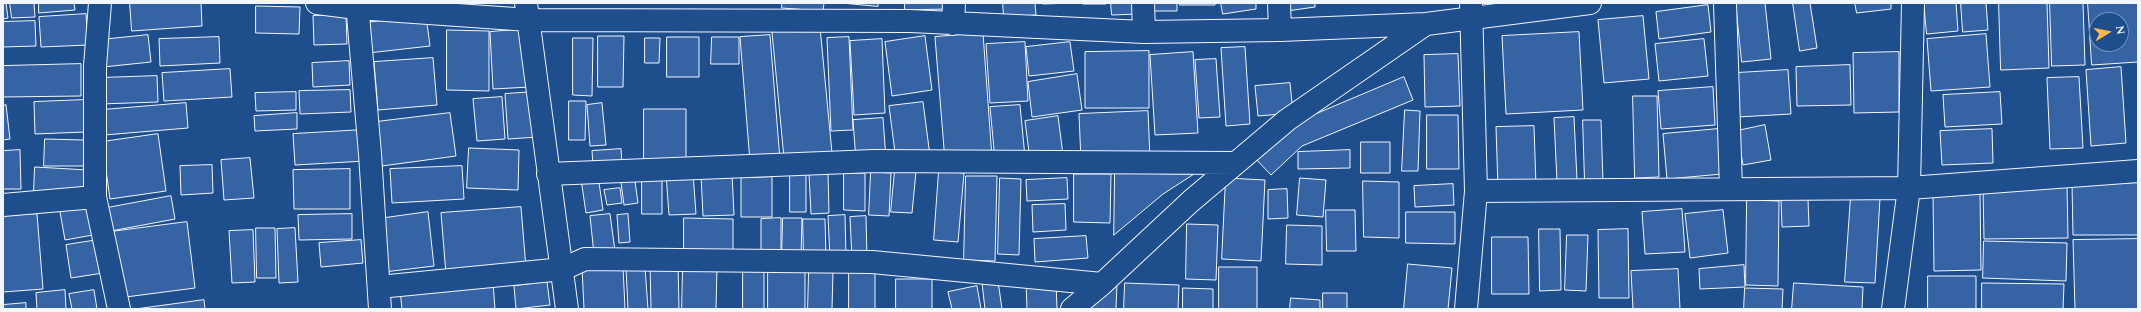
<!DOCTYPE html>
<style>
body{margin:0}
#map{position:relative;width:2141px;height:312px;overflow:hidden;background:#1f4e8c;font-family:Spectral,serif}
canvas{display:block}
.frame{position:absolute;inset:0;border:4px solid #f2f6ff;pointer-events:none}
.north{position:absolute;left:2089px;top:12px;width:40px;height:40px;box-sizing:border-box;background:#1f4e8c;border:1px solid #7391ba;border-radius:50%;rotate:80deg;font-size:11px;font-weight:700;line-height:16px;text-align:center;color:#f2f6ff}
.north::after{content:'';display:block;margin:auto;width:14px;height:18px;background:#ffb74d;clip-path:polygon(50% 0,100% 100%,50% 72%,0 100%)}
</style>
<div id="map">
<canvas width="2141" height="312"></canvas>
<div class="frame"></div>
<div class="north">N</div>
</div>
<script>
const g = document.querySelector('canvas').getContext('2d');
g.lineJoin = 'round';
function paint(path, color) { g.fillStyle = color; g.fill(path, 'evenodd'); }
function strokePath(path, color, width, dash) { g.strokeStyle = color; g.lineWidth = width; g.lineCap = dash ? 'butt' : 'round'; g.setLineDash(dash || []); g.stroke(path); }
const building = new Path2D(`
 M3,3h3l2,15 -5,1z
 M10,3h24l1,14 -23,1z
 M39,3h35l1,7 -36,3z
 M130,3h71l1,23 -70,5z
 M782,3h42l-1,8 -41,-3z
 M842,3h36v3z
 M905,3h41v6l-41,1z
 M1003,3h32l1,12 -32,2z
 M1043,3h31l-31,1z
 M1083,3h23v1h-23z
 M1111,3h25l1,11 -25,1z
 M1144,3h33v8h-33z
 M1180,3h35v2h-35z
 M1221,3h35v6l-33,5z
 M1286,3h29v4l-28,4z
 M1736,3h29l6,56 -29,3z
 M1793,3h17l7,45 -17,3z
 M1855,3h36v6l-34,4z
 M1924,3h32l2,28 -31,3z
 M1961,3h25l2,27 -25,2z
 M1999,3h48l2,65 -48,2z
 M2050,3h33l2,62 -33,1z
 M2088,3h50v59l-46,3zM2097,20h24v24h-24z
 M1708,5l3,27 -52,7 -3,-27z
 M256,6l44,1 -1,27 -43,-1z
 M86,14l2,31 -47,2 -2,-30z
 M346,14l1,30 -33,1 -1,-29z
 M426,16l4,30 -62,7 -4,-30z
 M1643,16l6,63 -45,4 -6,-63z
 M35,21l1,25 -33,1v-25z
 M820,27l12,126 -48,5 -12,-126z
 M527,29l3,58 -37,2 -3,-57z
 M447,30l42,1v60l-42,-1z
 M1579,32l4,78 -77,4 -4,-78z
 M983,33l9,125 -47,3 -10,-124z
 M1986,34l4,53 -59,4 -4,-52z
 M148,35l3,27 -48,5 -3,-27z
 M770,35l10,125 -30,2 -10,-125z
 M598,36h26l-1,51h-25z
 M925,36l7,54 -40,6 -7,-54z
 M219,37l1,26 -60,3 -1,-27z
 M667,37h32v40h-32z
 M712,37h27v27h-28z
 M849,37l4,93 -22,1 -4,-93z
 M573,38h20l-1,58 -19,-1z
 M645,38h15l-1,25h-14z
 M882,39l3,74 -31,2 -4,-74z
 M1704,39l4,37 -49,5 -4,-37z
 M1025,42l3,59 -38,2 -4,-59z
 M1070,42l4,29 -45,5 -3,-29z
 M1245,47l5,77 -24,2 -5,-78z
 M1149,51v57h-64v-56z
 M1193,52l5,81 -43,2 -5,-80z
 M1899,52v60l-45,1 -1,-60z
 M1458,54l2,52 -35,1 -1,-52z
 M433,58l4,47 -59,5 -4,-48z
 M1216,59l4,58 -21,1 -4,-58z
 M349,61l1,24 -37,2 -1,-24z
 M81,64v32l-78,1v-31z
 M1850,65l1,40 -54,1 -1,-39z
 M2121,67l5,76 -35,3 -5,-76z
 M230,69l2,28 -68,4 -2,-28z
 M1788,70l3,44 -53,3 -2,-44z
 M1077,74l5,36 -50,7 -4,-35z
 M157,76l1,26 -58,2 -1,-26z
 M1404,77l9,23 -111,46 -31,29 -16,-17 37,-34z
 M2079,77l4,71 -33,1 -3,-71z
 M1290,83l3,30 -35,3 -3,-30z
 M1713,87l2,38 -54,4 -3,-38z
 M350,90l1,22 -51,2 -1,-23z
 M296,92v18l-40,1 -1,-18z
 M534,92l4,45 -30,2 -3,-45z
 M2000,92l2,32 -57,3 -2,-32z
 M1633,96h24l2,81 -24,1z
 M502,97l3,42 -28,2 -4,-42z
 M84,100l1,32 -50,2 -1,-32z
 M569,101h17l-1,39h-16z
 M923,102l7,54 -34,4 -7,-54z
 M186,103l2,25 -84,7 -2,-25z
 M602,103l4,42 -16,1 -3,-41z
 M6,105l4,34 -7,1v-34z
 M1020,105l5,52 -30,3 -5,-53z
 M644,109h42v54h-42z
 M1405,110l15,1 -2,60h-16z
 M1148,111l2,47 -69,3 -2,-47z
 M297,113v16l-42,2 -1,-15z
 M450,113l6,43 -74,10 -6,-44z
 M1427,115h31l1,54h-32z
 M1058,116l5,39 -33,5 -5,-39z
 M1574,117l3,63 -20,1 -3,-63z
 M883,118l3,41 -30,2 -3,-41z
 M1583,120h18l2,62 -18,1z
 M1765,125l6,35 -28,5 -6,-34z
 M1534,126l2,60 -38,2 -2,-61z
 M1718,129l4,45 -55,5 -4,-45z
 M1992,129l1,34 -51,2 -2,-34z
 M363,130l2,31 -70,4 -2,-31z
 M158,134l8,57 -56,8 -8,-57z
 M45,139l39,1v26h-40z
 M1361,142h29v31h-29z
 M469,148l50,2 -1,40 -51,-2z
 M621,149l1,15 -29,1 -1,-14z
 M20,150l1,39h-18v-38z
 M1350,150v18l-52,1v-17z
 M250,158l4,40 -30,2 -3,-40z
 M212,165l1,28 -32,2 -1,-29z
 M462,166l2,33 -72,4 -2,-34z
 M35,167l53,3 -1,23 -53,-2z
 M350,169v40h-56l-1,-39z
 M895,170l21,2 -4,41 -21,-1z
 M939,171l25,2 -6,69 -24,-2z
 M871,172l20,1 -2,43 -20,-1z
 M693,173l3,41 -27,1 -3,-41z
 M732,173l2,42 -31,1 -2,-41z
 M790,173h16v39h-16z
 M828,173l1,40 -18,1 -2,-40z
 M844,173h21v38l-21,-1z
 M1115,173l79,1 -31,20 -49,41z
 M634,174l4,29 -14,2 -4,-30z
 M642,174h20v40h-20z
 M1074,174h37l-1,49 -36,-1z
 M598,176l5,34 -17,3 -5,-34z
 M966,176h31l-2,85 -31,-1z
 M772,177v40h-31v-39z
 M1000,178l21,1 -2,76 -21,-1z
 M1067,178l1,21 -41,2 -1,-21z
 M1226,178l39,2 -4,81 -39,-2z
 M1300,178l26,2 -3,37 -26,-2z
 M1363,181l36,1v56l-35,-1z
 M2138,183v52h-65l-1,-51z
 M1453,184l1,21 -39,2 -1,-21z
 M2067,186l1,52 -84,1 -1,-52z
 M620,188l2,15 -15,2 -3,-15z
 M1287,189l1,29 -20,1v-29z
 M1980,191l1,79 -47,1 -1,-79z
 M171,196l4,23 -64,12 -4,-23z
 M1851,196l29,2 -5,85 -30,-1z
 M1808,199l1,27 -27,1 -1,-27z
 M1747,200l32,1 -1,85 -32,-1z
 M87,201l6,34 -28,5 -6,-34z
 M1065,204l1,26 -33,2 -1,-27z
 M521,207l5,61 -80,6 -5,-61z
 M1682,209l3,43 -40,2 -3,-42z
 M1326,210h29l1,41h-29z
 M1723,210l5,43 -38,5 -5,-44z
 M428,212l6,54 -50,6 -6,-53z
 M1406,212h49v32l-49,-1z
 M37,214l6,75 -40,3v-76z
 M352,214v25l-53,1 -1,-25z
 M610,214l5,37 -21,3 -4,-38z
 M628,214l2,28 -11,1 -2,-28z
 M845,215l1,42 -16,1 -2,-42z
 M866,216l1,43h-15l-2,-42z
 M684,218l49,1v37h-49z
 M781,218v37l-20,1v-37z
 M783,218h19l-1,39 -19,-1z
 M803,219h22l1,39 -22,1z
 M187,222l8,66 -77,10 -8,-66z
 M1187,224l31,1 -2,55 -30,-1z
 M1287,225l35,1v39l-36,-1z
 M256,228h19l1,50h-19z
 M295,228l3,54 -19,1 -2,-54z
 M1539,229h21l1,61 -21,1z
 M1628,229l1,69h-30l-1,-68z
 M253,230l2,52 -23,1 -3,-52z
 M1567,235h21l-2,56 -21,-1z
 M1086,236l2,22 -53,4 -1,-23z
 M1492,237h36l1,57h-37z
 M2138,239v70h-63l-2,-69z
 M98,240l5,33 -32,5 -5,-33z
 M361,240l2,23 -42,4 -2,-24z
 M1984,241l83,2 -1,38 -83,-3z
 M678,264l1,45h-28l-1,-44z
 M1408,264l44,4 -4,41h-44z
 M1744,265l1,22 -45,2 -1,-20z
 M623,266l2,43h-41l-2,-42z
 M849,266h26v43h-26z
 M645,267l3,42h-20l-2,-41z
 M683,267h34l-1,42h-34z
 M1219,267h38v42h-38z
 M768,269h37v40h-37z
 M1678,269l2,40h-47l-2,-38z
 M743,270h21v39h-21z
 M809,270l24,1 -1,38h-24z
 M1928,276h48v33h-48z
 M896,279h36v30h-36z
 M998,281l4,28h-17l-3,-26z
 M1056,281l1,28h-30l-1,-27z
 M493,282l2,27h-93l-2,-19z
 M547,282l3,23 -34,4 -2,-23z
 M1117,283l-1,26h-34z
 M1125,283l54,2 -1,24h-54z
 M1794,283l69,4 -1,22h-70z
 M1982,283l82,1 -1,25h-81z
 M977,286l4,23h-29l-4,-17z
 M1183,288l30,1v20h-30z
 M1745,288l38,1 -1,20h-38z
 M65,290l1,19h-29l-1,-16z
 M94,290l3,19h-25l-3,-15z
 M1323,293h24v16h-24z
 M1291,298l29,2v9h-30z
 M204,300l1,9h-69z
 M26,303v6h-23v-4z`);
paint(building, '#3563a3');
strokePath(building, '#f2f6ff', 1);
const street = new Path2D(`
 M100,3l-5,63v131l24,112
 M317,3l40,5 172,12 381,1 234,11 136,-2 146,-6 164,-21
 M357,3l13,151 10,155
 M526,3l41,306
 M1143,3l1,29
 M1279,3l1,27
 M1725,3l6,186
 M953,24l1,-21
 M548,174l326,-13 362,2
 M1476,191l433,-3 229,-17
 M3,205l92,-8
 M379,287l184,-18 22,-10 287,3 230,22
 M1072,309l30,-25 89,-83 96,-81 139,-96
 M1466,309l10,-118 -5,-188
 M1893,309l16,-121 4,-185`);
strokePath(street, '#f2f6ff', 24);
strokePath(street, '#1f4e8c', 22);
</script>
